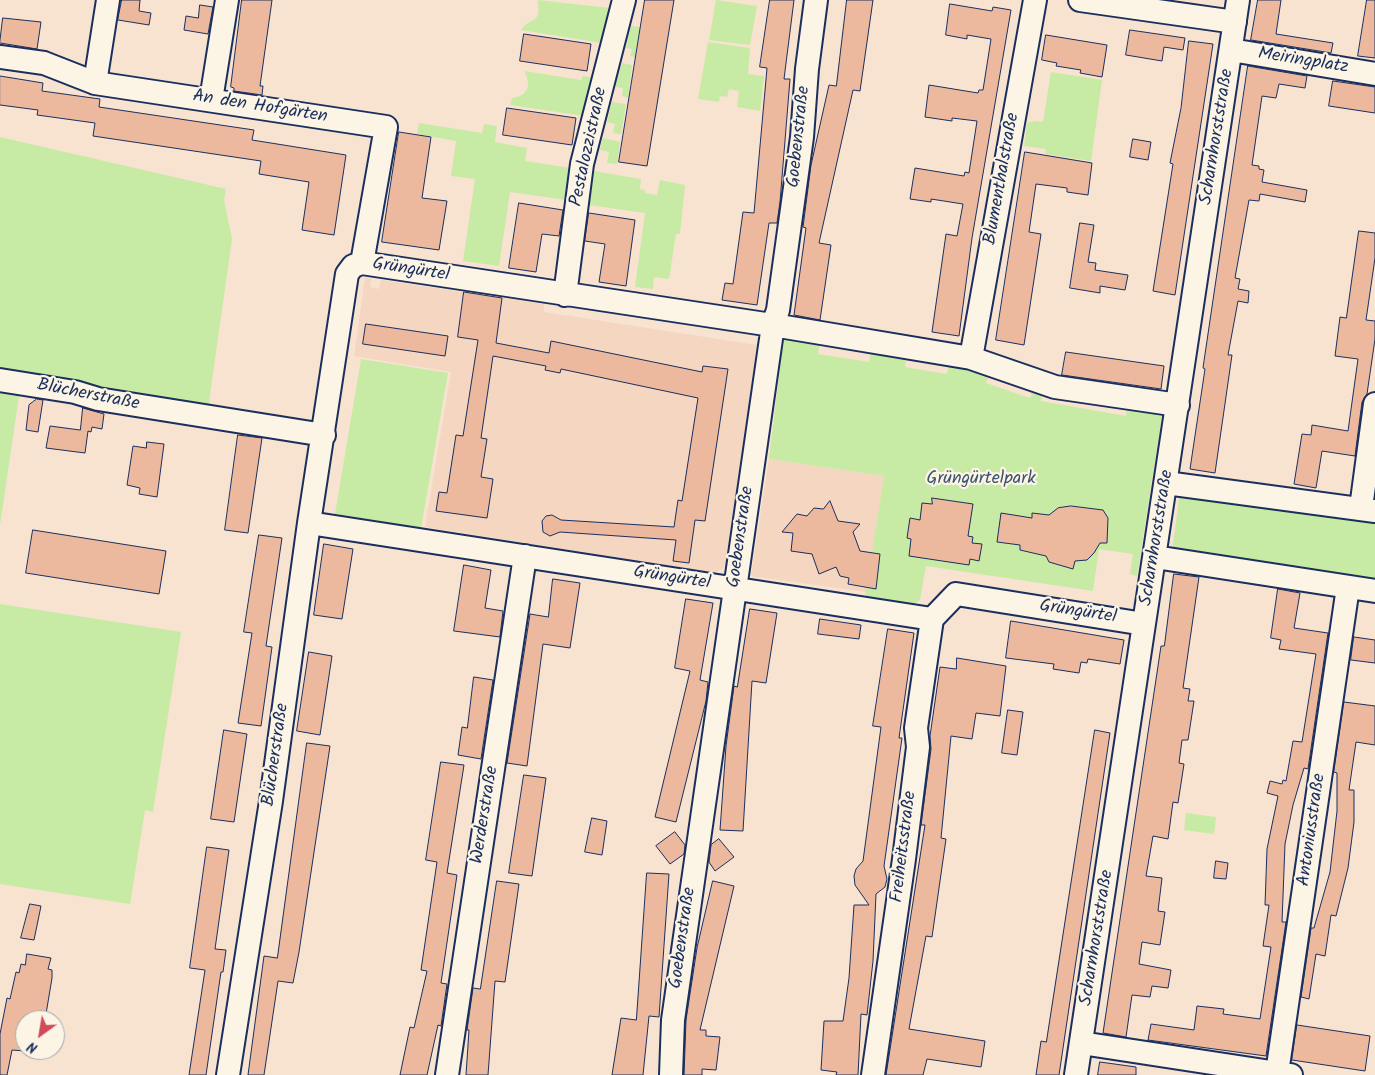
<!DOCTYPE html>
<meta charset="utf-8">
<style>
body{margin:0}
#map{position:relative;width:1375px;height:1075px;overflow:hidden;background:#f7e3d0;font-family:Kalam,sans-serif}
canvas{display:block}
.north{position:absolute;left:15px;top:1010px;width:50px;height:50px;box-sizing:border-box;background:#fcf5e5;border:1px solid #a2a6af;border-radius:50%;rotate:212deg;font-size:14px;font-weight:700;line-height:20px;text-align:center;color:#1b2f5e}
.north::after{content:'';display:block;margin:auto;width:18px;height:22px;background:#d1495b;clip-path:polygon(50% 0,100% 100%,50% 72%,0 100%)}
</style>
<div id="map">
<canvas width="1375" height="1075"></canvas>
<div class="north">N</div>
</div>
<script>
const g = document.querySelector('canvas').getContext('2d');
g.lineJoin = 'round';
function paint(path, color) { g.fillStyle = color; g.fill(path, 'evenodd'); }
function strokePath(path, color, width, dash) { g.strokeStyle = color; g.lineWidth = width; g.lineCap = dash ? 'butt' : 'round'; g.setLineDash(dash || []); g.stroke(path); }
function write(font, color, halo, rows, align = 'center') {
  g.font = font + ' Kalam,sans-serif'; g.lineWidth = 4.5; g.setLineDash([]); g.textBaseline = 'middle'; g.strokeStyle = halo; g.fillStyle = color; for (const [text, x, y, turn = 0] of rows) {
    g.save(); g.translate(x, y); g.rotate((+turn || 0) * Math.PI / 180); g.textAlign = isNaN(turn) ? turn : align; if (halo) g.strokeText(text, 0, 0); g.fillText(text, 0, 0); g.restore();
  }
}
paint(new Path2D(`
 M365,278l6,1 -1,8 9,2 2,-9 163,24v8l213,33 -31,221 -10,7 -291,-46 26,-155 -97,-16z
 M769,459l115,17 -18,116 -115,-16z`), '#f4d6c1');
paint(new Path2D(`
 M538,0l72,8 -8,35 -81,-13c10,-14 20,-4 17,-30z
 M716,0l41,6 -7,39 -41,-5z
 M631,26l9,1 -5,30 -5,-1 2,-7 -6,-1z
 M708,42l42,6 -2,26 16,2 -4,35 -23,-4 2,-16 -10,-2 -2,8 -7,-1 -1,6 -21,-3z
 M622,63l10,2 -4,33 -6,-2 1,-8 -8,-1z
 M524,71l57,9 2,-4 11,2 -10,38 -74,-11 2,-7c16,-2 20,-13 12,-27z
 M1051,72l51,8 -11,81 -46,-7 1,-5 -22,-3 3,-23 8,-2 8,1z
 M612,102l14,2 -5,30 -8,-1 2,-9 -8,-2z
 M419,123l63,10 2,-9 13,2 -2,16 32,6 -2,13 46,7 -5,32 -56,-8 -11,74 -36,-5 12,-82 -24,-3 5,-35 -39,-7z
 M0,137l226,52 -2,11 8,39 -24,170 -208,-35z
 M603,138l17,4 -3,22 -10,-1 2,-11 -9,-2z
 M594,171l47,8 -1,10 5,1v3l12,2 3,-15 25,5 -5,49h-4l-7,45 -15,-2 -1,12 -18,-2 10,-74 -56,-8z
 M784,334l36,5 -2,15 51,8 2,-15 36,6 -2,14 42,7 3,-14 39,12 -3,11 44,15 5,-11 8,2 -2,12 85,15 2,-12 35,5 -26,167 -7,-2 3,-20 -34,-5 -6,42 -167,-25 -6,34 -6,4 -49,-8 19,-120 -115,-17z
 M361,359l87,14 -27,155 -86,-14z
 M0,387l18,2 1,7 -19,129z
 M1180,491l195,28v63l-203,-30z
 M0,604l181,28 -28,180 -8,-2 -15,94 -130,-20z
 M1186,813l30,4 -2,17 -30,-4z`), '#c7eba5');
const building = new Path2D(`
 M122,0h18l-1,11 12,2 -2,12 -31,-5z
 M242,0h30l-12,86h3l-1,9 -28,-4v-3l-3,-1z
 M645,0h29l-27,166 -28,-4z
 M770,0h24l-10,79h6l-10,123 -3,21h-8l-12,82 -35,-5 3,-17 8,1 10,-72 11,1 13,-145 -7,-1z
 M847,0h26l-13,91 -7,-1 -34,153 12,2 -11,75 -26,-5 12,-87 -3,-1 8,-62 18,-80 7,1z
 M1258,0h23l-5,34 57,9 -2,10 -80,-13z
 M1367,0h8v58l-17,-2z
 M950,4l42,7 1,-4 18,3 -39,228 -13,98 -27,-4 14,-98 11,2 6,-32 -32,-5v3l-21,-3 5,-31 49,8 1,-4 4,1 8,-52 -25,-3v3l-27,-4 4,-32 49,8 1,-3h4l8,-51 -24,-4v4l-21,-4z
 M200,5l13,2 -5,27 -24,-4 2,-14 12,2z
 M3,18l38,4 -4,27 -37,-6z
 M1130,30l55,8 -2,12 -19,-3 -2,14 -36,-6z
 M524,34l67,10 -4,27 -67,-10z
 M1046,35l61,10 -5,32 -22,-4 1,-3 -25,-4 1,-3 -15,-3z
 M1189,41l24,3 -38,251 -22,-4 20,-127 -3,-1 11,-55z
 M1248,66l59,10 -2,12 -26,-4 -3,14 -14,-2 -10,69 7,1v3l5,1 -2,12 45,8 -2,12 -45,-8 -1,7 -10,-1 -14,78 5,1 -2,10 11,2 -1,12 -10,-2 -10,54h4l-17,118 -25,-4 15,-100 -2,-1 1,-7z
 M0,76l43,7 -1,8 58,8 -1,8 155,23 -2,10 94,15 -12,80 -32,-5 7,-48 -50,-8 2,-13 -168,-25 2,-13 -58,-8 1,-5 -38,-5z
 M1333,81l42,6v26l-46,-7z
 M507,108l69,10 -4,27 -69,-10z
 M399,132l32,5 -9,61 25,3 -8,49 -57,-8z
 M1133,139l18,3 -3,18 -18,-3z
 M1025,152l67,11 -4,32 -21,-3v-4l-31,-4 -7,48 12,2 -17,111 -28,-5z
 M519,203l44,7 -4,26 -17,-2 -6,38 -27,-4z
 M589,213l46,7 -9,66 -27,-4 6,-38 -20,-3z
 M1080,223l14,2 -6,37 8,1 -1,7 33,5 -3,15 -25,-4v7l-30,-5z
 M1359,231l16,2v25l-9,62 9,1v18l-8,55 -5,8 -7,54 -33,-5 -6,37 -22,-4 8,-50 9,1 1,-10 36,6 10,-72 -23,-3 5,-39 6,1z
 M464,292l38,6 -6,45 53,10 2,-12 151,31 1,-6 25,3 -23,152 -10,-1 -6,43 -16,-2 3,-21 -116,-8 -10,4 -7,-4 -1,-11 4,-5 6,-1 9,5 113,7 4,-27 4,1 16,-103 -137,-29 -1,4 -15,-3 1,-4 -53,-10 -12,82 6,1 -6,38 12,2 -6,39 -51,-7 3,-19 8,1 9,-58 7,1 15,-96 -20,-3z
 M366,324l82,12 -3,20 -82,-12z
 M1066,352l98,14 -3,23 -99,-14z
 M37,399l6,1 -5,32 -12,-2 3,-25z
 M83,408l21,6 -2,15 -10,-2 -1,5 -3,-1 -3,22 -39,-5 4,-22 30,4z
 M238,435l24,3 -14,95 -23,-3z
 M147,442l17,2 -7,53 -18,-3 1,-6 -13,-3 6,-39 13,2z
 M932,498l41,6 -5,32 5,1 -1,6 10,1 -3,17 -9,-2 -1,6 -60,-9 2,-17 -4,-1 3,-20 10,2 2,-17 10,1z
 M830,501l8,20 22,3 -7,8 7,19 20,3 -4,35 -28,-5 1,-6 -9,-2 -4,-9 -17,7 -7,-20 -21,-3 2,-18 -11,-1 15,-18 10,2 7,-8 9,1z
 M1071,506l32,4 5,8 -1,25h-7l-6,10 -7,7 -12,1 -2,8 -24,-7 -3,-6 -26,-6v-5l-23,-3 4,-29 31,5v-5l17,2 9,-7z
 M33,530l133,21 -7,43 -133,-21z
 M259,535l23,3 -16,108 6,1 -11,79 -23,-3 14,-90 -8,-1z
 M324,544l29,5 -11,70 -28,-4z
 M464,565l27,5 -6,38 18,3 -3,26 -46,-6z
 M1174,574l25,3 -16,111 7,1 -2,12h6l-6,39h-6l-3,23 5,1 -6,39 -5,-1 -5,37 -15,-3 -7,40 16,2 -4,33 7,1 -5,33 -18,-3 -3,22 32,6 -3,18 -16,-2 -2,11 -18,-2 -6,42 -23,-4 58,-387h3z
 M553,579l27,4 -10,65 -27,-4 -16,122 -20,-3 23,-149 18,3z
 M1278,589l22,4 -6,35 34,5 -20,136 -4,-1 -11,37 -8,39 -3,78h4l-20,134 -118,-16 3,-16 43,6 3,-24 27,3 -1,5 37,5 11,-72 -8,-1 6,-41h-4l2,-56 11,-53 -11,-3 3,-12 12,3 1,-4 3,1 7,-40 9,1 14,-88 -37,-5 2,-9 -10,-2z
 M686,599l27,4 -13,77 8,2 -2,19 -30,121 -21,-5 35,-146 -15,-3z
 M750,609l27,4 -11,70 -14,-2 -9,150 -23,-1 6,-84 8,-60 3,1z
 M820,619l41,6 -2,14 -41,-5z
 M1011,621l113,19 -4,24 -32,-5 -1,4 -6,-1 -2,11 -26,-4 1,-5 -48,-6z
 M888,629l26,4 -15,105h3l-18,128 3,13 -2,8 -9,7 -3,67 -6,54 -6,-1 -3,61h-22l1,-3 -16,-2 3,-49h19l6,-43 5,-73h15l-14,-20 -1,-9 2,-7 7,-8 18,-134 -8,-1z
 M1354,637l21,3v23l-24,-3z
 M309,652l23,4 -12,79 -23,-4z
 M957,658l49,8 -6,50 -24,-3 -4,26 -21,-3 -10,102 5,1 -14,98 -6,-1 -17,93 76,12 -4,26 -54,-8 -4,16h-37l39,-250h-4l10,-76 -1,-13 10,-69 16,2z
 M474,677l19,3 -12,79 -23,-4 4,-28 5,1z
 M1344,702l31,4v39l-19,-3 -7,48h5v32l-6,46 -12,48 -5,-1 -6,41 -9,-2 -7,45 -8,-2 10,-69h3l16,-56 7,-61v-38l-3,-1z
 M1008,710l15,2 -6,43 -15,-2z
 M224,730l23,4 -13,88 -23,-3z
 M1095,730l15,3 -51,342h-23l5,-34 5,1z
 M307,743l23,3 -31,206 -6,31 -15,-2 -14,94h-16l16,-119 13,2z
 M441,762l23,3 -17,108 10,2 -16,108 6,1 -6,42 -3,-1 -11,50h-27l10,-48 4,1 13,-57 -6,-1 16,-108 -11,-2z
 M524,775l22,3 -14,98 -23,-3z
 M592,818l15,3 -5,34 -17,-3z
 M675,832l10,13 -1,9 -14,10 -14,-18z
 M719,839l15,18 -19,14 -6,-9 2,-17z
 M207,847l22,3 -14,99 11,1 -3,22h-2l-15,103h-17l16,-105 -15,-2z
 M1216,861l12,2 -2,16 -12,-1z
 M647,873l22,1 -10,143 -10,-1 -6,59h-31l9,-57 15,2z
 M497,881l22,3 -14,98 -10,-1 -7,94h-22l3,-45h-2l6,-42 7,1z
 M713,881l21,5 -34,144h6v6l14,1 -4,33 -14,-1v6h-18l2,-55 11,-72z
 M30,904l11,2 -7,34 -13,-2z
 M27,954l24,4 -3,11 4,1v8l-7,42h-20v31l-13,-1 -5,25h-7v-41l7,-36 3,1 6,-27 3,1 2,-9 4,1z
 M1297,1025l73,11 -5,35 -73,-11z
 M1100,1062l36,5v8h-38z`);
paint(building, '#ecb89e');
strokePath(building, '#1b2f5e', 1);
const minor = new Path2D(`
 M1080,0l155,22
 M1231,50l144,24
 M0,57l44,6 51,20 291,44 -24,136
 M95,83l13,-83
 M211,100l16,-100
 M565,295l17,-131 42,-164
 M971,358l64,-358
 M0,380l75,12 23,7 226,36
 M1166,483l209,28
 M1361,508l14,-104
 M309,523l623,96
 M1155,557l220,34
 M932,619l24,-25 188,30
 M1081,1043l210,32
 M1277,1073l71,-486
 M228,1075l43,-274 38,-278 38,-249 6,-8 9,-3 423,64 186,31 84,29 123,18
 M447,1075l78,-519
 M671,1075l2,-55 100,-695 5,-15 24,-173 5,-68 9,-69
 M873,1075l31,-216 14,-112 -2,-19 16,-109
 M1076,1075l162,-1075`);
strokePath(minor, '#1b2f5e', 26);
strokePath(minor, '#fcf5e5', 22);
write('18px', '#1b2f5e', '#fcf5e5', [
 ["Meiringplatz",1303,62,9],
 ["An den Hofgärten",260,108,9],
 ["Goebenstraße",800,137,-84],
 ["Scharnhorststraße",1218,137,-81],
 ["Pestalozzistraße",590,147,-78],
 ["Blumenthalstraße",1003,179,-80],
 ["Grüngürtel",411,271,9],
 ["Blücherstraße",88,396,11],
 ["Goebenstraße",742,537,-82],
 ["Scharnhorststraße",1158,538,-81],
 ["Grüngürtel",672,579,9],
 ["Grüngürtel",1078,613,9],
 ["Blücherstraße",277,755,-82],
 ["Werderstraße",486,815,-81],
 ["Antoniusstraße",1313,830,-82],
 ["Freiheitsstraße",905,847,-83],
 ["Goebenstraße",684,938,-82],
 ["Scharnhorststraße",1098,938,-81]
]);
write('18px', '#3d556c', '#fcf5e5', [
 ["Grüngürtelpark",981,480]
]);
</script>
